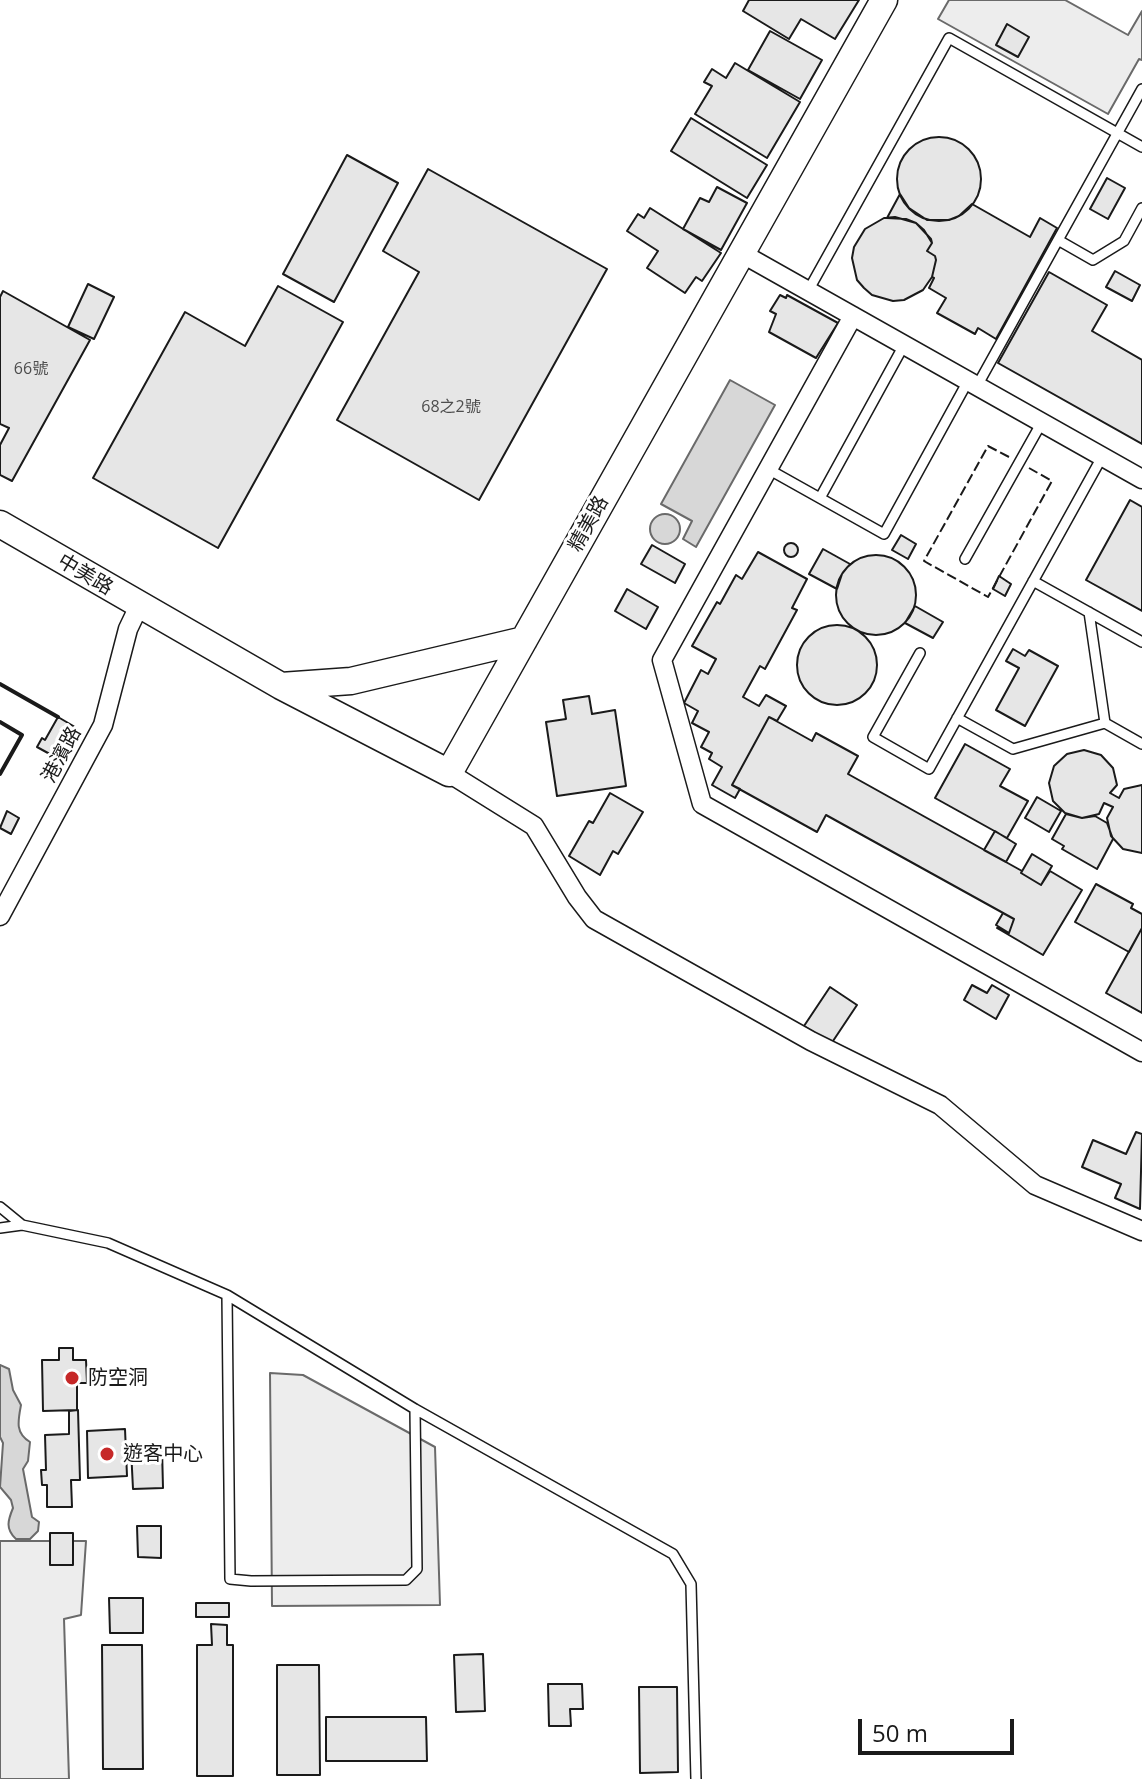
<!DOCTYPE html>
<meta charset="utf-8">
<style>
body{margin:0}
#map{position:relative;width:1142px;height:1779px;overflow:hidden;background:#fff;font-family:"Open Sans",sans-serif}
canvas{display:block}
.scale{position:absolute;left:858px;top:1719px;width:156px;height:36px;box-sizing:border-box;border:4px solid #1a1a1a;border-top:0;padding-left:10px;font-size:24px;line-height:28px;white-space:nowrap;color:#1a1a1a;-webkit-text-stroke:6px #fff;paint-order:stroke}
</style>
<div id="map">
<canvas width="1142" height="1779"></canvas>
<div class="scale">50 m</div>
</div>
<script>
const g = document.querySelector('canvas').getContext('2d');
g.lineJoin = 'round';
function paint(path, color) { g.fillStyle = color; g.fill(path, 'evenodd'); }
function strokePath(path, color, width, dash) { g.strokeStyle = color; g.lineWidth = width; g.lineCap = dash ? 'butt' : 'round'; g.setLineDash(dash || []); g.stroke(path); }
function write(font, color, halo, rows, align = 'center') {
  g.font = font + ' "Open Sans","Noto Sans TC",sans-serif'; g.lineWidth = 6; g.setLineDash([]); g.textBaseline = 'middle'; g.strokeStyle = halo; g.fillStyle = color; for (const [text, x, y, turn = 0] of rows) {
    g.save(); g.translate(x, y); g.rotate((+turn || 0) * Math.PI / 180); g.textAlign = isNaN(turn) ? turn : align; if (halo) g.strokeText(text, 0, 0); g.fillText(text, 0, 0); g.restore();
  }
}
const built = new Path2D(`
 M949,0h116l63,35 14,-24v49l-3,-1 -31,55 -170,-95z
 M270,1373l33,2 132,72 5,158 -168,1z
 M0,1541h86l-5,74 -17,4 5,160h-69z`);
paint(built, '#ededed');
strokePath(built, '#6a6a6a', 2);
const water = new Path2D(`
 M730,380l45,25 -79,142 -13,-8 9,-18 -31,-17z
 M650 529a15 15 0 1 1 30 0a15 15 0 1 1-30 0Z
 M0,1365l9,4 4,21 8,15c-3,16 -6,28 9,37l-2,19 -5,8 9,48 7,5 -1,9 -8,8h-14c-11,-10 -8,-19 -3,-31l-2,-8 -11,-13 3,-44 -3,-6z`);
paint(water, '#d7d7d7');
strokePath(water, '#6a6a6a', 2);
const building = new Path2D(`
 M749,0h110l-24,39 -34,-20 -12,20 -46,-28z
 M1007,24l22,13 -11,20 -22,-12z
 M770,31l52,29 -22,39 -52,-29z
 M735,63l65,39 -33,56 -72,-44 17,-28 -8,-4 8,-13 14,9z
 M691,118l76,47 -20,33 -76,-47z
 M897 179a42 42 0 1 1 84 0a42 42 0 1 1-84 0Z
 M347,155l51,28 -64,119 -51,-28z
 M428,169l179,100 -128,231 -142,-80 82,-148 -36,-21z
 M1107,178l18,10 -17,31 -18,-10z
 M717,187l30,16 -26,47 -38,-21 17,-31 9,4z
 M900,194l9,14 18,12h22l10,-4 13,-12 58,33 10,-19 17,10 -61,111 -18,-11 -3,6 -38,-21 9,-15 -17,-10 5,-10 -2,-1 4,-17 -1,-4 -8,-5 5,-8 -1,-4 -15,-16 -10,-4 -19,-1z
 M650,208l71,45 -19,28 -6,-4 -11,16 -38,-25 11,-17 -31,-20 11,-17 6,4z
 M895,217l21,6 8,7 8,13 -5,8 8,5 1,4 -4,17 -9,13 -19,10 -11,1 -21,-6 -8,-7 -7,-8 -5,-22 2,-11 11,-18 19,-11z
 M1115,271l25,14 -8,16 -26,-14z
 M1049,272l58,33 -15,26 50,29v84l-144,-81z
 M88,284l26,13 -20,42 -26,-12z
 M278,286l65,36 -125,226 -125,-70 92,-166 60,34z
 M3,291l87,49 -78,141 -12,-6v-30l9,-17 -9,-4v-127z
 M780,295l6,3 1,-3 51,28 -22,35 -47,-26 7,-18 -6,-3z
 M1130,500l12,7v104l-56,-31z
 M901,535l15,9 -8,15 -16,-9z
 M784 550a7 7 0 1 1 14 0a7 7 0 1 1-14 0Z
 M652,545l33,19 -10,19 -34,-19z
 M823,549l27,15 -8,10 -5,15 -28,-15z
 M758,552l49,27 -15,29 5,2 -32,59 -5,-3 -17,31 16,9 7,-11 20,11 -9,15 -8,-4 -37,68 8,4 -5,9 -23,-13 10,-18 -13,-8 3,-6 -11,-6 8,-15 -17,-9 6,-12 -14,-8 17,-33 7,4 8,-15 -24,-13 25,-44 3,2 16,-29 6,4z
 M836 595a40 40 0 1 1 80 0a40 40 0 1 1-80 0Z
 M999,576l12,8 -6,12 -12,-7z
 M627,589l31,18 -12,22 -31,-18z
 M915,606l28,16 -10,16 -28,-15z
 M797 665a40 40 0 1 1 80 0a40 40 0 1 1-80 0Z
 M1013,649l12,7 4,-6 29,16 -33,60 -29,-16 23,-42 -13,-7z
 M589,696l3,18 23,-4 11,76 -69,10 -11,-74 20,-3 -3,-19z
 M58,717l17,10 -18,31 -20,-11 5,-9 3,2z
 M769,717l43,24 4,-8 42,23 -10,18 174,97 -1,2 20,12 9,-14 32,19 -39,65 -46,-27 12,5 5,-14 -188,-104 -9,17 -85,-47z
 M965,744l45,25 -10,17 28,15 -21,37 -72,-40z
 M1084,750l17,5 12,13 4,17 -7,8 9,5 5,-9 18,-4v68l-19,-4 -12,-13 -4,-18 6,-11 -9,-4 -5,11 -17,4 -17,-5 -12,-12 -4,-18 5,-17 13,-12z
 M610,793l33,19 -25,42 -5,-3 -13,24 -31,-19 20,-35 4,2z
 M1037,797l24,14 -12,21 -24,-14z
 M7,811l12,7 -8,16 -11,-6z
 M1066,814l16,4 13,-2 12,7 6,16 -16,30 -35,-20 2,-3 -12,-7z
 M995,831l21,13 -10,18 -22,-12z
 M1032,854l20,12 -11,19 -20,-12z
 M1096,884l37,20 -2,4 11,6v14l-13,24 -54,-30z
 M1003,913l11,6 -5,14 -13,-8z
 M1142,928v85l-36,-20z
 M972,985l15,8 5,-8 17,10 -13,24 -32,-19z
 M830,987l27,18 -26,39 -27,-18z
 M1136,1132l6,2 -2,75 -25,-11 6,-14 -39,-17 11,-27 33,14z
 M59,1348h14v12h13l1,23h-10v27l-34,1 -1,-51h17z
 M78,1410l2,70h-9l1,27h-25v-22h-5l-1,-15h5l-1,-35 24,-1v-23z
 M125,1429l2,47 -39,2 -1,-47z
 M162,1448l1,40 -30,1 -2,-40z
 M137,1526h24v32l-23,-1z
 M50,1533h23v32h-23z
 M109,1598h34v35h-33z
 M196,1603h33v14h-33z
 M211,1624l16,1v20h6v131h-36v-131h15z
 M102,1645h40l1,124h-40z
 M483,1654l2,57 -29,1 -2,-57z
 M277,1665h42l1,110h-43z
 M548,1684h34l1,25h-13l1,17h-22z
 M639,1687h38l1,85 -38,1z
 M326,1717h100l1,44h-101z`);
paint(building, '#e6e6e6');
strokePath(building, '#1a1a1a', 2);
const service = new Path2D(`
 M1142,89l-84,151 35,20 31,-19 18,-33
 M808,291l141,-253 193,109
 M977,386l81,-146
 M768,469l116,65 84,-153
 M820,498l84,-153
 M965,559l77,-137
 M1033,581l109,61
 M1089,612l16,111
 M920,653l-47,84 56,32 173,-312
 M957,718l56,31 92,-26 37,21
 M0,1207l22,18
 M0,1228l22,-3 86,18 119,52 3,284 21,2 155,-1 11,-11 -2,-160 258,145 18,30 5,195
 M227,1295l188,114`);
const minor = new Path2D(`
 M741,253l401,226
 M853,316l-191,344 40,144 440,248
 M449,773l85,53 43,71 17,22 217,122 129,64 95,80 107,46
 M0,916l103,-191 25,-96 11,-23`);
const secondary = new Path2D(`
 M0,524l281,162 168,87 435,-773
 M281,686l70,-5 173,-41`);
strokePath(service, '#1a1a1a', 12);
strokePath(minor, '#1a1a1a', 21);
strokePath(secondary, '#1a1a1a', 29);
strokePath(service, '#fff', 9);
strokePath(minor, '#fff', 18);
strokePath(secondary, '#fff', 26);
strokePath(new Path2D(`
 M1009,457l-21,-11 -64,115 64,36 64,-116 -23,-13`), '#1a1a1a', 2, [10, 4]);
strokePath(new Path2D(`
 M0,684l58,33
 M0,722l22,13 -22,39`), '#1a1a1a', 4);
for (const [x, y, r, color] of [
 [72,1378,8,"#c62828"],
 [107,1454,8,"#c62828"]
]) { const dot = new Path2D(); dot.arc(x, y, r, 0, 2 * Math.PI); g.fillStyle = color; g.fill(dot); strokePath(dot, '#fff', 3); }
write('16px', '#4d4d4d', null, [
 ["66號",31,369],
 ["68之2號",451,407]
]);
write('20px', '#1a1a1a', '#fff', [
 ["精美路",589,524,-61],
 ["中美路",85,575,31],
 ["港濱路",62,755,-62]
]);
write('20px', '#1a1a1a', '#fff', [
 ["防空洞",88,1378],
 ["遊客中心",123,1454]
], 'left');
</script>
